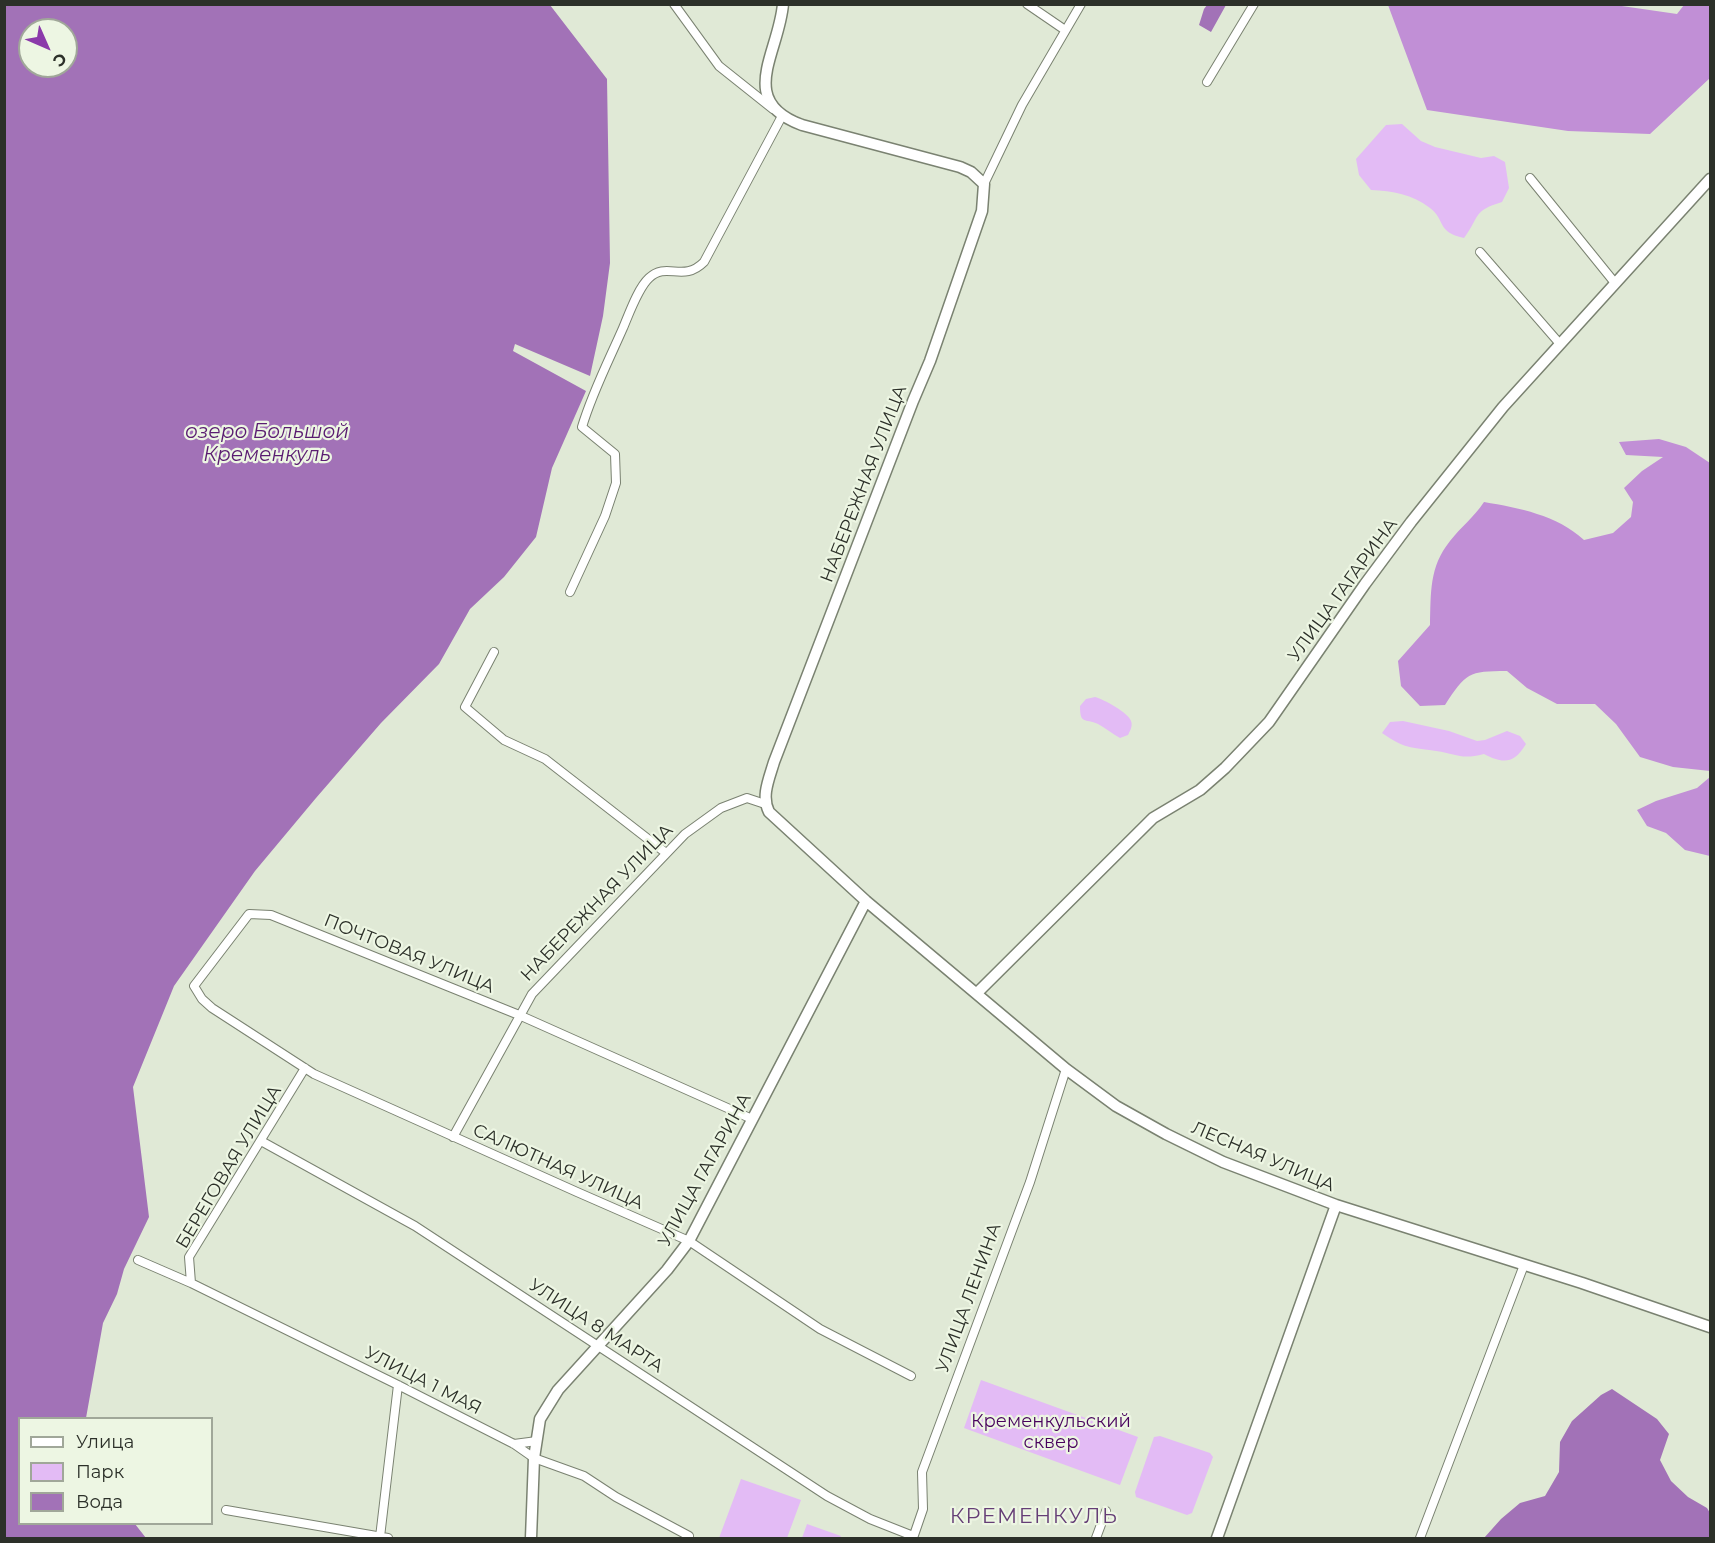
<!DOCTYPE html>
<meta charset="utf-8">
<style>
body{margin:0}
#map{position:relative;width:1715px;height:1543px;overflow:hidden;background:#e0e9d6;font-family:Montserrat,sans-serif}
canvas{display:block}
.frame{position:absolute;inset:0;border:6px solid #2c3029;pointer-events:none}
.legend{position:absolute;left:18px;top:1417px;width:195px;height:108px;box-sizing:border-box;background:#edf6e3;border:2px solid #a0a799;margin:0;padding:8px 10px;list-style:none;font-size:18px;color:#2c3029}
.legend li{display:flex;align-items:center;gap:12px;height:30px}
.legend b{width:30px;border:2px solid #a0a799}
.north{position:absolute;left:18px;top:18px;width:60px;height:60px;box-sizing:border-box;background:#edf6e3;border:2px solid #a0a799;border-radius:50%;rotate:135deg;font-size:16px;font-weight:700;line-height:24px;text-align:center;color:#2c3029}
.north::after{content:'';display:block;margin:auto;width:21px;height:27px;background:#8b3aaa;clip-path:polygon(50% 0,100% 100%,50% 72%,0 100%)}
</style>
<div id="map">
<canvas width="1715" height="1543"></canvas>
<div class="frame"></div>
<ul class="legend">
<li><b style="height:8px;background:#fff"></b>Улица</li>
<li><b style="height:16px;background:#e3bbf5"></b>Парк</li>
<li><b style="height:16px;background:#a272b7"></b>Вода</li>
</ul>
<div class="north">С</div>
</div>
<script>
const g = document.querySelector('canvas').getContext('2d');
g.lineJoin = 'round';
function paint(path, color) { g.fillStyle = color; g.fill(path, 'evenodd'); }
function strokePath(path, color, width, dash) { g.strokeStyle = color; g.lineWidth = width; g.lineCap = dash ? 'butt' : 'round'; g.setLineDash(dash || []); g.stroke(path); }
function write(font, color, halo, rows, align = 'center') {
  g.font = font + ' Montserrat,sans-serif'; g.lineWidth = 4.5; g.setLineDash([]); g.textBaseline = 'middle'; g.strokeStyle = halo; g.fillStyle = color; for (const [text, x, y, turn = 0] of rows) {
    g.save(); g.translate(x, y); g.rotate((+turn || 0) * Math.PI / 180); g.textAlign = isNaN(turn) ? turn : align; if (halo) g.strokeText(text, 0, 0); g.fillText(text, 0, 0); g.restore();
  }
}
paint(new Path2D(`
 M1402,124l19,17 14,6 46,11 13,-2 11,6 4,26 -7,14c-30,9 -22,15 -38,36 -28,-6 -18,-18 -34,-30 -18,-14 -37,-17 -59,-18l-12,-15 -3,-16 30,-34z
 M1095,697c8,2 34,16 36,24 2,5 -1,10 -3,14l-8,3c-7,-4 -15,-10 -22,-14 -13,-6 -18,1 -18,-18l6,-7z
 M1403,721l46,10 28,10 8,-1 22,-9 13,5 6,8c-12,20 -23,20 -42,10 -23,6 -27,0 -48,-3 -26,-4 -31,-2 -54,-18l8,-11z
 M981,1380l157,57 -18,48 -156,-57z
 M1160,1436l50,17 3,4 -21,56 -5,2 -51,-18 -1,-5 19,-55z
 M741,1479l60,21 -14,38h-68z
 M807,1524l34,12 -1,2h-38z`), '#e3bbf5');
paint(new Path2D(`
 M1608,4l69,10 7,-9h26v73l-60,56 -82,-3 -141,-21 -39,-105z
 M1659,439l27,8 24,16v308l-37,-4 -33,-10 -24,-33 -21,-20h-38l-30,-16 -20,-17c-39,0 -41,2 -62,34l-25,1 -19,-20 -3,-25 32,-36c1,-32 -1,-58 20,-84 11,-14 24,-24 34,-39 35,6 73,13 100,38l29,-7 18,-16 2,-15 -9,-14 18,-17 21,-14 -37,-2 -7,-13z
 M1710,777v79l-25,-6 -19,-17 -19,-7 -10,-16 19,-9 41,-13z`), '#c18fd6');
paint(new Path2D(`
 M5,4l545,1 57,74 3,184 -7,53 -13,60 -75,-32 -2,7 73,40 -34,77 -16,69 -32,40 -34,32 -31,55 -58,59 -65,75 -61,73 -81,115 -41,101 16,130 -25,52 -7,25 -14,29 -17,95h-66v106h115l11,14h-141zM30,30h36v36h-36z
 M1207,5h19l-15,27 -12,-7 5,-16z
 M1612,1389l45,30 12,15 -9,26 11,21 17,16 19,11 3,5v25h-226l17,-19 19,-16 25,-7 14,-24 1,-30 12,-21 29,-26z`), '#a272b7');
const street = new Path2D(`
 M674,4l45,62 54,43
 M1027,4l38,26
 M1207,82l47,-78
 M1530,178l85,105
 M984,184l38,-79 59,-101
 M1480,252l80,92
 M570,592l35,-76 11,-33 -1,-29 -33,-27c10,-34 27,-67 41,-99 6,-14 15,-40 26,-50 18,-17 34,5 55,-16l78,-146
 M494,652l-29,55 39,33 41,19 121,94
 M752,1119l-233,-104 -248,-100 -22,-1 -55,72 8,13 10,9 102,66 263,118 112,49 131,88 91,47
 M453,1137l79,-143 153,-160 36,-26 26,-10 18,6
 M261,1141l154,85 412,270 43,23 43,17
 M138,1260l53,23 207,102 116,59 20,14 50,18 32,21 73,39
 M191,1283l-2,-26 116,-189
 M514,1444l23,-3
 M226,1510l162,28
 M380,1537l18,-152
 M913,1538l10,-29 -1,-37 108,-290 36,-113
 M1096,1538l10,-27
 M1420,1538l104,-273`);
const secondary = new Path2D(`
 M783,4c-4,49 -47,97 19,121l158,42 11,5 13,12 -2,27 -52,150 -17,40 -139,361c-5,17 -13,34 -5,50l97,89 200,168 50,37 50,28 57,28 113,43 246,78 128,44
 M977,993l176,-175 47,-28 25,-22 44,-46 96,-138 46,-62 92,-115 207,-228
 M531,1538l3,-80 6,-39 18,-29 109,-120 22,-29 177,-340
 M1217,1538l119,-333`);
strokePath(street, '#7a8271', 10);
strokePath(secondary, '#7a8271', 13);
strokePath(street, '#fff', 8);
strokePath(secondary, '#fff', 10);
write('18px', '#2c3029', '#edf6e3', [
 ["НАБЕРЕЖНАЯ УЛИЦА",864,484,-69],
 ["УЛИЦА ГАГАРИНА",1343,590,-54],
 ["НАБЕРЕЖНАЯ УЛИЦА",597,903,-46],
 ["ПОЧТОВАЯ УЛИЦА",409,954,22],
 ["ЛЕСНАЯ УЛИЦА",1263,1157,23],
 ["БЕРЕГОВАЯ УЛИЦА",229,1167,-59],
 ["САЛЮТНАЯ УЛИЦА",558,1167,24],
 ["УЛИЦА ГАГАРИНА",705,1170,-61],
 ["УЛИЦА ЛЕНИНА",969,1298,-70],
 ["УЛИЦА 8 МАРТА",596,1326,33],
 ["УЛИЦА 1 МАЯ",423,1381,27]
]);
write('18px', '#49045e', '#edf6e3', [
 ["Кременкульский",1051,1422],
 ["сквер",1051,1443]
]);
write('italic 20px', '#5a1c71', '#edf6e3', [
 ["озеро Большой",267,432],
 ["Кременкуль",267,455]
]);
g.letterSpacing = '1.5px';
write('21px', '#653e76', '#edf6e3', [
 ["КРЕМЕНКУЛЬ",1034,1517]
]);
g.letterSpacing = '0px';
</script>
